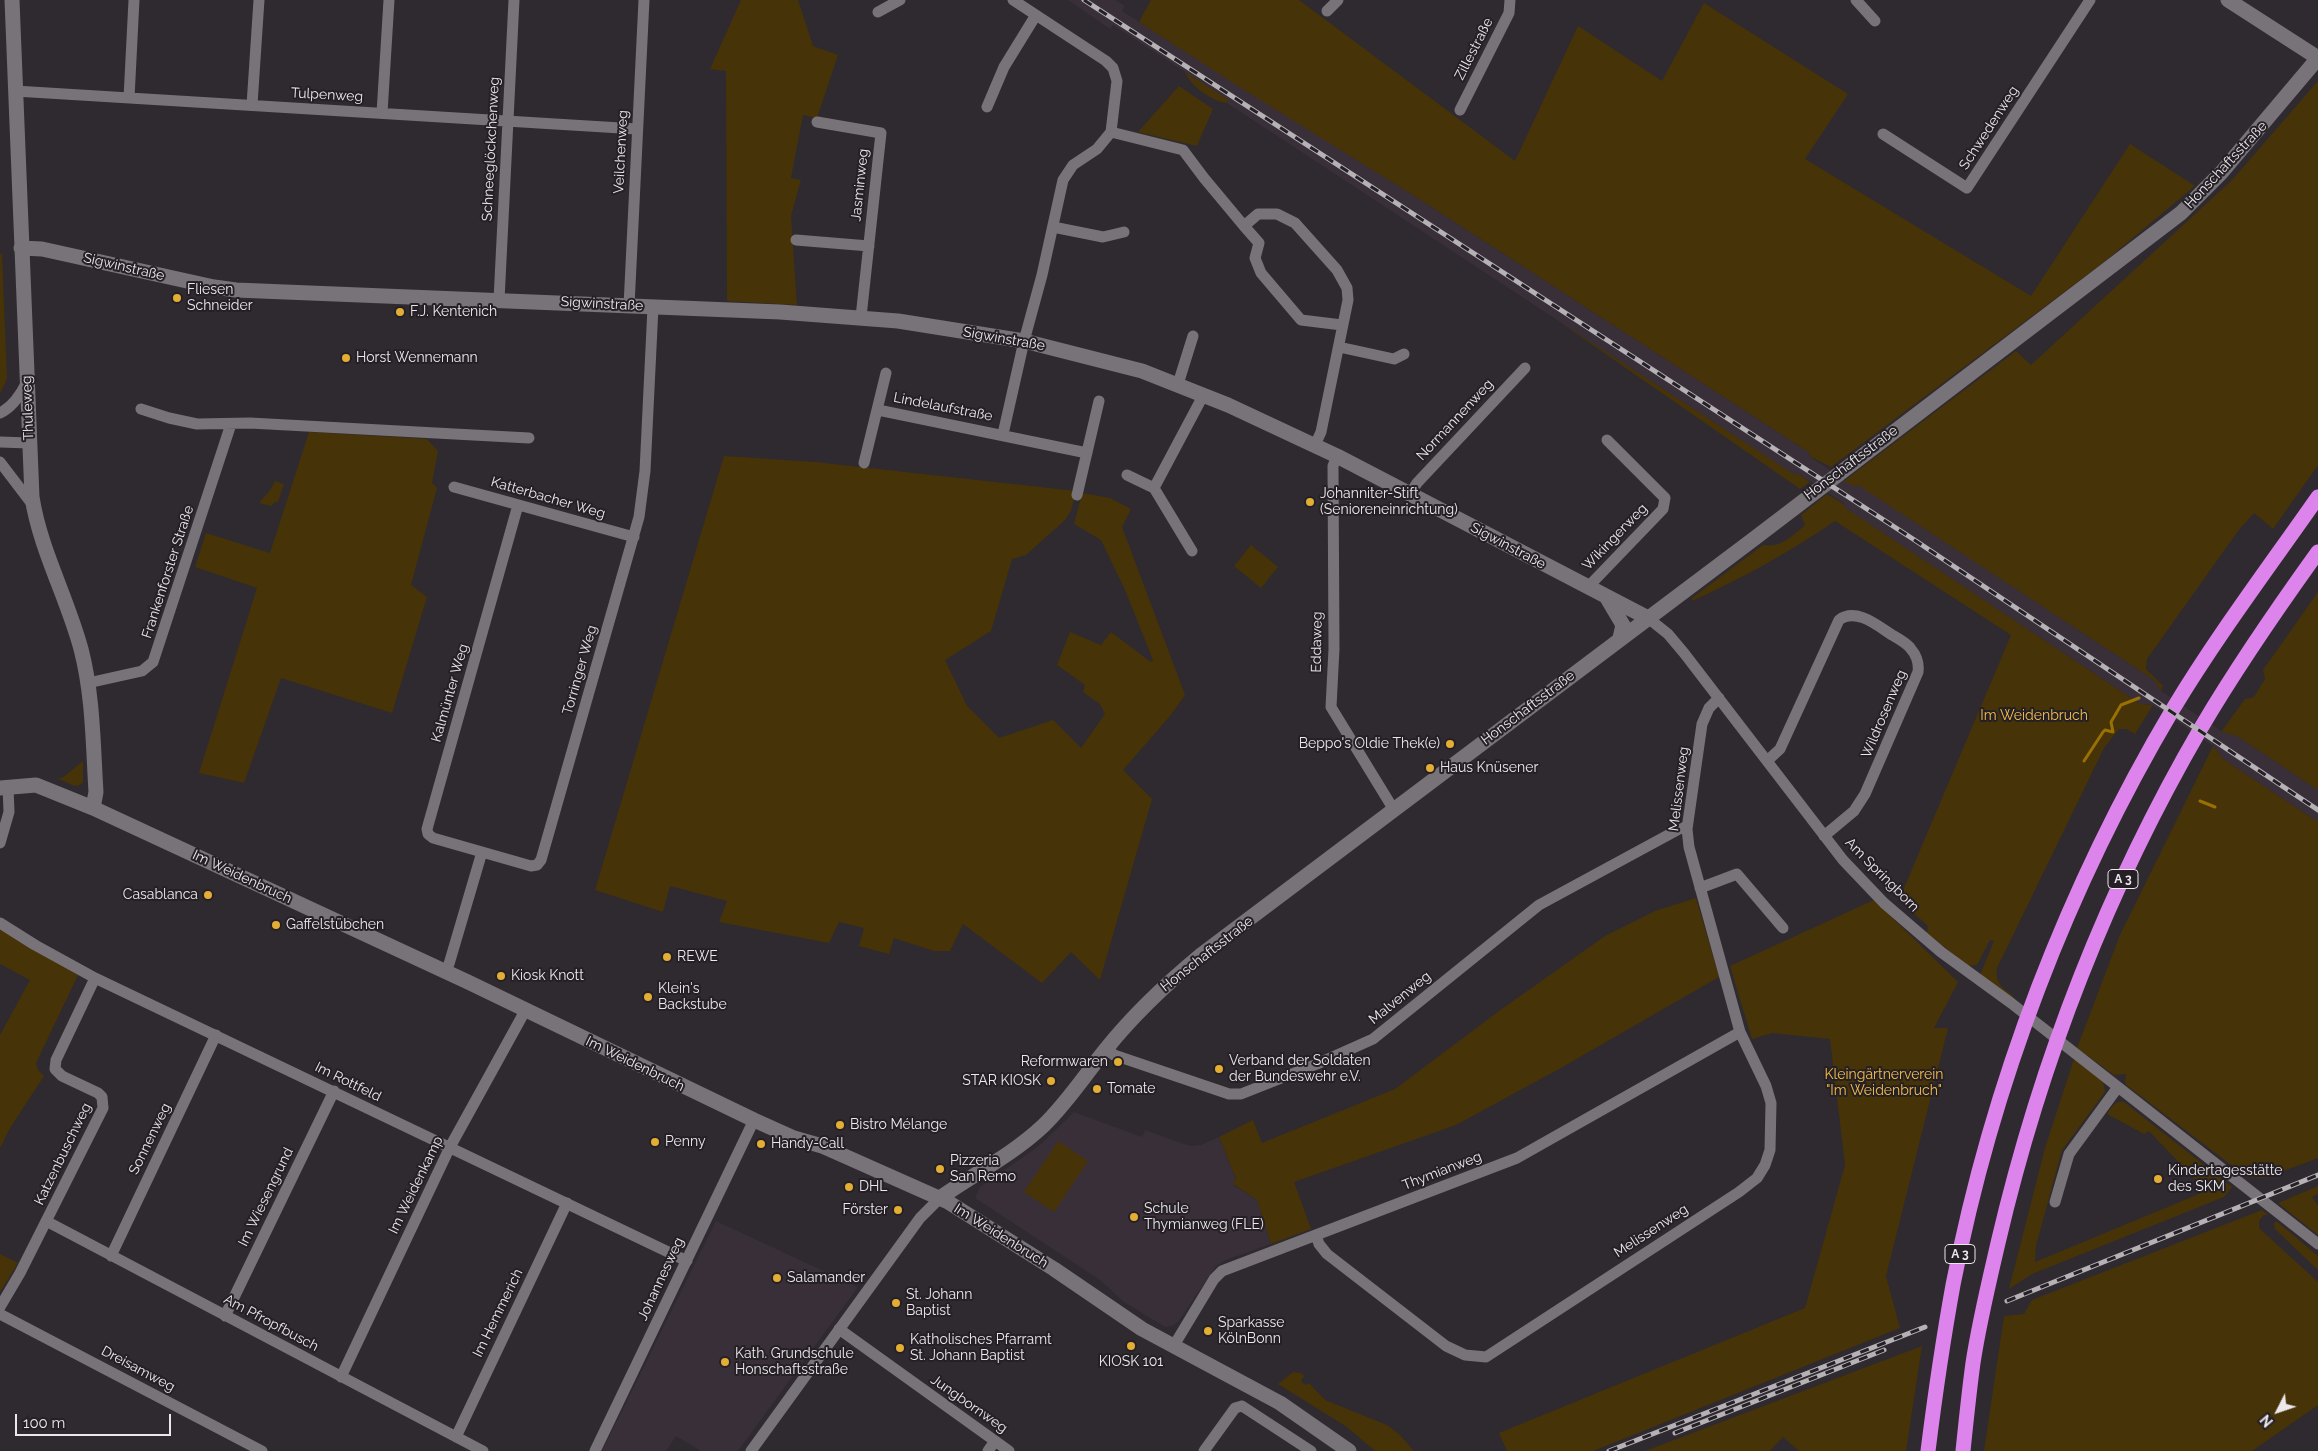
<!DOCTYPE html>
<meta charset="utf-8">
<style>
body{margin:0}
#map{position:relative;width:2318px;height:1451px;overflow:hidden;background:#2e2a2f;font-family:Raleway,sans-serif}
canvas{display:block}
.north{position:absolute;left:2253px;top:1386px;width:50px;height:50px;-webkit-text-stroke:4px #252025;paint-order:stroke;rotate:229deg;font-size:14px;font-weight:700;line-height:20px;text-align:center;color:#ebe7eb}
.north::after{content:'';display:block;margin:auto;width:18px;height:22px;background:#ebe7eb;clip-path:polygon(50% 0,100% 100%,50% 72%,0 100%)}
.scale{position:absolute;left:15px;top:1414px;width:156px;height:22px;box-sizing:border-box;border:2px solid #ebe7eb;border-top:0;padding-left:6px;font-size:15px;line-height:18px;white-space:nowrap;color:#ebe7eb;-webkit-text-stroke:4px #252025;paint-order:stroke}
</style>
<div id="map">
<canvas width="2318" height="1451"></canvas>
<div class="north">N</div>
<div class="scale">100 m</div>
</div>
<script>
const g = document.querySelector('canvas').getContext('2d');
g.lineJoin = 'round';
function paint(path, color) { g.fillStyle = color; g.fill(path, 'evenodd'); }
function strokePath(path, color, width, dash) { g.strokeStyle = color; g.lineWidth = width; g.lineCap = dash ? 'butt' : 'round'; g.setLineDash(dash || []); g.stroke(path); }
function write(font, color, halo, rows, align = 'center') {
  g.font = font + ' Raleway,sans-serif'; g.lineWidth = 4; g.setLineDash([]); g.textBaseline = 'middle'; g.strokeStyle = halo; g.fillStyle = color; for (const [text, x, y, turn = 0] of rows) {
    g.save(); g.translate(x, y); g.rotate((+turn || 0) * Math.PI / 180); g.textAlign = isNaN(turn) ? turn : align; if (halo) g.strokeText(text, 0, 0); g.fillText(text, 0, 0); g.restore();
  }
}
paint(new Path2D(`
 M1068,0h47l10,6 -3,5 305,193 383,249 -1,3 47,31 2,-3 296,196 7,11 60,40 16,5 81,54v32l-95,-63 -10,-13 -60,-41 -13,-1 -297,-197 2,-3 -48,-31 -2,3 -244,-160 -324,-213 1,-3 -115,-75 -3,4z
 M1074,1112l68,25 3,-7 45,16 11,-1 18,-8 17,43 -3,5 24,15 14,44 -45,16 -10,6 -38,56 -6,4 -7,1 -41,-25 -24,-22 -125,-82 5,-11 60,-42z
 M716,1221l142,66 -120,164h-37l-25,-15 -10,15h-64z`), '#382f39');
paint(new Path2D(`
 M741,0h57l15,46 25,9 -21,63 -14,-3 -12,63 10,2 -10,36 6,89 -70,-4 -1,-230 -16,-2z
 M1151,0h148l216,161 63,-135 84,55 42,-78 144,91 -43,65 226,137 99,-152 65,42 -91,76 -273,205 -22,-11 1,-3 -383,-249 -189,-118 -99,-64z
 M1185,72l44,28 -2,3c-16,-2 -36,-17 -42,-31z
 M2318,81v384l-45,64 -19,-16 -16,18 -91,128 -1,10 17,17 -2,5 -7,-11 -18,-12 -278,-183 -2,2 -12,-6 172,-130 15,14 201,-185z
 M1179,86l34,23 -16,37 -59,-14z
 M2,253l5,126 -7,14v-139z
 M1551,316l244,159 2,-2 13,9 -10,7z
 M309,432l118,7 11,12 -6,32 5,5 -26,97 16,12 -35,116 -111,-35 -37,105 -45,-10 58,-185 -62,-21 11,-34 64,20z
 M724,456l91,6 261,29 -5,20 -6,9 -39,35 -14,4 -21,72 -46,29 22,46 32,32 54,-18 28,28 24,-34 -5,-10 -17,-12 2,-7 -28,-20 13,-33 31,13 10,-13 40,30 2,-2 -28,-70 -24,-50 -27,-16 8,-31 28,5 21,11 -9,18 63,168 -15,21 -47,54 29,29 -52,181 -29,-28 -29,31 -79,-59 -13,27h-16l-40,-13 -5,16 -30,-8 5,-18 -25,-6 -10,21 -110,-21 8,-21 -57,-15 -7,26 -68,-22z
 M275,481l9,3 -6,18h-3l-4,4 -12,-3 12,-14z
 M1827,494l18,11 -1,2 296,197 13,1 -18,29 -8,-5h-8l-15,19 -107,220c-2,15 5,19 16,28l-1,3 -32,-24 14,-34 -4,-1 -13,25 -9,1 -41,-33 1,-7 -29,-26 112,-265 -176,-114c-47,32 -92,57 -143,80v-3l71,-53c18,3 29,-9 42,-20l-4,-10z
 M1251,545l27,22 -17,21 -27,-22z
 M2318,592v198l-81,-54 -16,-4 24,-33 9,-2 11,-18 -2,-9z
 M2213,746l10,13 95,63v336l-53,20 -18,-1 -122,-93 1,-10 -12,1 -37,-27 43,-113z
 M83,761v21l-3,3 -6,1 -17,-8h5z
 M1696,898l23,79 -160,92 -103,56 -162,57 17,47 -40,15 -14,-44 -24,-16 3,-5 -17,-42 34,-17 9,23 133,-54 104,-78 106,-75 50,-25z
 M1874,900l84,82 -24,46h14l-62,248 14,52 -307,123h-86l-8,-18 306,-125 40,-143 -15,-126 -58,-6 -20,6 -22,-73z
 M0,927l78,48 -42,88 2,7 6,6 -34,52 -10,20v-113l30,-55 -30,-16z
 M2074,1059l29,23 2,10 -43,58 -26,96 -1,16 171,-71 -57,-60 -5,3 -37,-20c5,-7 8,-14 17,-12l108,85 -8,10 -192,77 -23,15 36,-141z
 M1058,1141l30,20 -34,51 -30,-20z
 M2318,1186v8l-6,3 6,9v29l-40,-32z
 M2262,1210l6,5h-4l-5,6v7l59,54v123l-66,46h-268l20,-135 20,-2 8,-14z
 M2276,1221l42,35v14l-43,-41 -1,-5z
 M0,1254l18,9 -18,29z
 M1922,1346l-16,105h-107l-16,-14 -13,14h-125z
 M1293,1372l8,1 3,3 -3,5 4,4 4,-2 16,17 62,25 13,10 14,16h-39l-28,-24 -69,-43z`), '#473308');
strokePath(new Path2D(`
 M2084,761l19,-29 2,-2 8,2 -2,-10 10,-17 18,-7
 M2200,801l15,6`), '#997004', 3);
strokePath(new Path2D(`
 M1856,0l19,21
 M1327,11l11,-11
 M878,12l22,-12
 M15,91l622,38
 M129,98l5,-98
 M252,105l7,-105
 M987,107l17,-40 32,-52
 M1460,110l49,-97 1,-13
 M382,113l7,-113
 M817,122l64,11 -20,184
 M1111,132l72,18 21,28 40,48 14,-12h19l18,9 42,47 10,18 1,12 -27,132 -6,13
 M1883,134l84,54 123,-188
 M1244,226l15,17 -4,15 6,15 40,47 41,5
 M1053,227l50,10 21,-5
 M796,240l73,6
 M499,300l15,-300
 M629,306l15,-306
 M1339,347l55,12 10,-5
 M1178,384l15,-48
 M141,409l28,9 28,6 53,-1 279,15
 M878,410l209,43
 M0,413c13,-6 21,-19 27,-31
 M1003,434l21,-93 18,-66 21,-95 10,-15 24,-16 14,-17 6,-51 -4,-13 -7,-7 -93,-61
 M0,442l29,1
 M1337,456l-4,10 1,183 -3,58 63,103
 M0,462l32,42
 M864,463l22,-90
 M1127,475l27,13
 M454,487l180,50
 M1410,494l7,-11 108,-115
 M1077,495l22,-94
 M518,505l-91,324 1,5 5,4 98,28 6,-1 4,-5 98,-343 6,-46 8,-164
 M1192,551l-38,-63 50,-94
 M1587,588l76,-79 2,-11 -58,-58
 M1648,618l20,16 16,19 159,207 41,43 57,49 70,51 307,241
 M88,683l54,-12 11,-9 78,-238
 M1767,761l13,-12 59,-129c17,-13 39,6 53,15 7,4 15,8 19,14 6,7 8,15 7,23l-53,122 -11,17 -30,25
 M0,843l9,-31 -1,-25
 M1700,888l37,-14 46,54
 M0,923l35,22 60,33 592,283
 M449,964l33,-112
 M1106,1048l8,7 115,39h12l76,-30 56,-25 166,-134 142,-77 6,1
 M2055,1202l14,-48 49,-67
 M46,1221l437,230
 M1316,1235l3,9 8,10 119,92 19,9 21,2 253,-165 18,-14 8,-13 5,-15 1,-47 -5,-17 -26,-54 -51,-185 -2,-18 15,-105 7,-16 10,-10
 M111,1256l105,-221
 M0,1307l20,-34 83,-165 -1,-11 -4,-4 -36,-17 -7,-7 1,-9 39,-82
 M0,1314l262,137
 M225,1316l109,-225
 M839,1329l170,122
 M1173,1347l41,-68 8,-8 295,-113 223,-126
 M341,1377l109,-230 75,-136
 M1242,1406l69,45
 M456,1437l111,-234
 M595,1451l159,-331
 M751,1451l169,-233 20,-20
 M988,1451l7,-10
 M1204,1451l31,-43 7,-2`), '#787279', 11);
strokePath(new Path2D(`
 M12,0l20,497c8,52 35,100 49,152 12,46 12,95 15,143l-3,16
 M2228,0l90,58
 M21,248l21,1 172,38 22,3 544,22 118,9 126,20 118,30 86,34 109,51 311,162
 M1607,598l16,27 -3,13
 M0,788l36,-3 57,23 375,174 286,138 40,18 28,8 126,56 106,67 88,60 138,74 69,48
 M940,1198c34,-24 72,-43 103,-72 24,-23 42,-51 63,-77 28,-35 60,-65 95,-94l554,-417 426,-325 40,-40 97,-115`), '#787279', 15);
strokePath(new Path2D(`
 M1928,1451c7,-56 15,-111 25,-166 39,-201 115,-399 220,-576 44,-73 96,-142 145,-212
 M1963,1451c3,-29 6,-59 10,-88 6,-40 16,-81 25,-120 42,-180 110,-355 203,-515 36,-61 76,-119 117,-176`), '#dc84eb', 15);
const rail = new Path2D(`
 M1084,0l829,539 405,271
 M2007,1301l311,-126
 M1675,1433l209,-83
 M1609,1451l316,-124`);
strokePath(rail, '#b5b1b5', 5);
strokePath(rail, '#252025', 3, [9]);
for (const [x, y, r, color] of [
 [177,298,5,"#e4ae35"],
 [400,312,5,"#e4ae35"],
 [346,358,5,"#e4ae35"],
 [1310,502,5,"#e4ae35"],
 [1450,744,5,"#e4ae35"],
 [1430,768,5,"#e4ae35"],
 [208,895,5,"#e4ae35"],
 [276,925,5,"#e4ae35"],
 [667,957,5,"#e4ae35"],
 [501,976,5,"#e4ae35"],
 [648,997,5,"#e4ae35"],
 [1118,1062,5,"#e4ae35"],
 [1219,1069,5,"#e4ae35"],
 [1051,1081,5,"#e4ae35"],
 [1097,1089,5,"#e4ae35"],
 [840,1125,5,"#e4ae35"],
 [655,1142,5,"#e4ae35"],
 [761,1144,5,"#e4ae35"],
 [940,1169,5,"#e4ae35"],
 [2158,1179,5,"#e4ae35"],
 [849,1187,5,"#e4ae35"],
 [898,1210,5,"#e4ae35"],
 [1134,1217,5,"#e4ae35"],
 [777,1278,5,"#e4ae35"],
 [896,1303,5,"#e4ae35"],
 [1208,1331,5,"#e4ae35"],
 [1131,1346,5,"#e4ae35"],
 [900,1348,5,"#e4ae35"],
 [725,1362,5,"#e4ae35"]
]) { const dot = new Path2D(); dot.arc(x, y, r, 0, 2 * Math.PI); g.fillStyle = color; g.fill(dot); strokePath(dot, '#252025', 2); }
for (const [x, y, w] of [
 [2123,879,30],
 [1960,1254,30]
]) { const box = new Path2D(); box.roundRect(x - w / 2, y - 9.5, w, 19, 4); g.fillStyle = '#252025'; g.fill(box); strokePath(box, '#ebe7eb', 1); }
write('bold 12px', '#ebe7eb', null, [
 ["A 3",2123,879],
 ["A 3",1960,1254]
]);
write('14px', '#ebe7eb', '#252025', [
 ["Zillestraße",1474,49,-63],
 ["Tulpenweg",327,95,3],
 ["Schwedenweg",1989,128,-57],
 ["Schneeglöckchenweg",491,149,-87],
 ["Veilchenweg",621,152,-87],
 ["Honschaftsstraße",2226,165,-47],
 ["Jasminweg",860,185,-84],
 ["Sigwinstraße",124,267,13],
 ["Sigwinstraße",602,304,3],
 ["Sigwinstraße",1004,339,10],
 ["Lindelaufstraße",943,407,11],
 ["Thuleweg",28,408,-92],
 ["Normannenweg",1455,420,-47],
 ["Honschaftsstraße",1851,463,-37],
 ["Katterbacher Weg",548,498,16],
 ["Wikingerweg",1615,537,-46],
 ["Sigwinstraße",1508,546,28],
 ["Frankenforster Straße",168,572,-72],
 ["Eddaweg",1317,642,-89],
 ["Torringer Weg",580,670,-74],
 ["Kalmünter Weg",450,693,-74],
 ["Honschaftsstraße",1528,708,-37],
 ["Wildrosenweg",1884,714,-67],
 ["Melissenweg",1679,789,-83],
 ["Am Springborn",1882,875,45],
 ["Im Weidenbruch",242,877,25],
 ["Honschaftsstraße",1207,954,-38],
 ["Malvenweg",1400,998,-39],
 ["Im Weidenbruch",635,1064,26],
 ["Im Rottfeld",348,1082,26],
 ["Sonnenweg",150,1139,-64],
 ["Katzenbuschweg",63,1154,-64],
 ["Thymianweg",1442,1171,-21],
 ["Im Weidenkamp",416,1185,-64],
 ["Im Wiesengrund",266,1197,-64],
 ["Melissenweg",1651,1231,-33],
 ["Im Weidenbruch",1001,1236,32],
 ["Johannesweg",661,1279,-65],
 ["Im Hemmerich",498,1313,-64],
 ["Am Pfropfbusch",271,1323,28],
 ["Dreisamweg",138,1369,28],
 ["Jungbornweg",969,1404,35]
]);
write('14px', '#ebe7eb', '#252025', [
 ["Fliesen",187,290],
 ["Schneider",187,306],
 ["F.J. Kentenich",410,312],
 ["Horst Wennemann",356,358],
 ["Johanniter-Stift",1320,494],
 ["(Senioreneinrichtung)",1320,510],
 ["Beppo's Oldie Thek(e)",1440,744,"right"],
 ["Haus Knüsener",1440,768],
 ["Casablanca",198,895,"right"],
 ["Gaffelstübchen",286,925],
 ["REWE",677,957],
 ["Kiosk Knott",511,976],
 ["Klein's",658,989],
 ["Backstube",658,1005],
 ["Verband der Soldaten",1229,1061],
 ["der Bundeswehr e.V.",1229,1077],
 ["Reformwaren",1108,1062,"right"],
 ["STAR KIOSK",1041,1081,"right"],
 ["Tomate",1107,1089],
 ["Bistro Mélange",850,1125],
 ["Penny",665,1142],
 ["Handy-Call",771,1144],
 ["Pizzeria",950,1161],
 ["San Remo",950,1177],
 ["Kindertagesstätte",2168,1171],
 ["des SKM",2168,1187],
 ["DHL",859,1187],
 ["Schule",1144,1209],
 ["Thymianweg (FLE)",1144,1225],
 ["Förster",888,1210,"right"],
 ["Salamander",787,1278],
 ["St. Johann",906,1295],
 ["Baptist",906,1311],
 ["Sparkasse",1218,1323],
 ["KölnBonn",1218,1339],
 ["Katholisches Pfarramt",910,1340],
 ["St. Johann Baptist",910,1356],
 ["Kath. Grundschule",735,1354],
 ["Honschaftsstraße",735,1370],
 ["KIOSK 101",1131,1362,"center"]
], 'left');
write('14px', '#f7bf47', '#252025', [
 ["Im Weidenbruch",2034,716],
 ["Kleingärtnerverein",1884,1075],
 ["\"Im Weidenbruch\"",1884,1091]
]);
</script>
